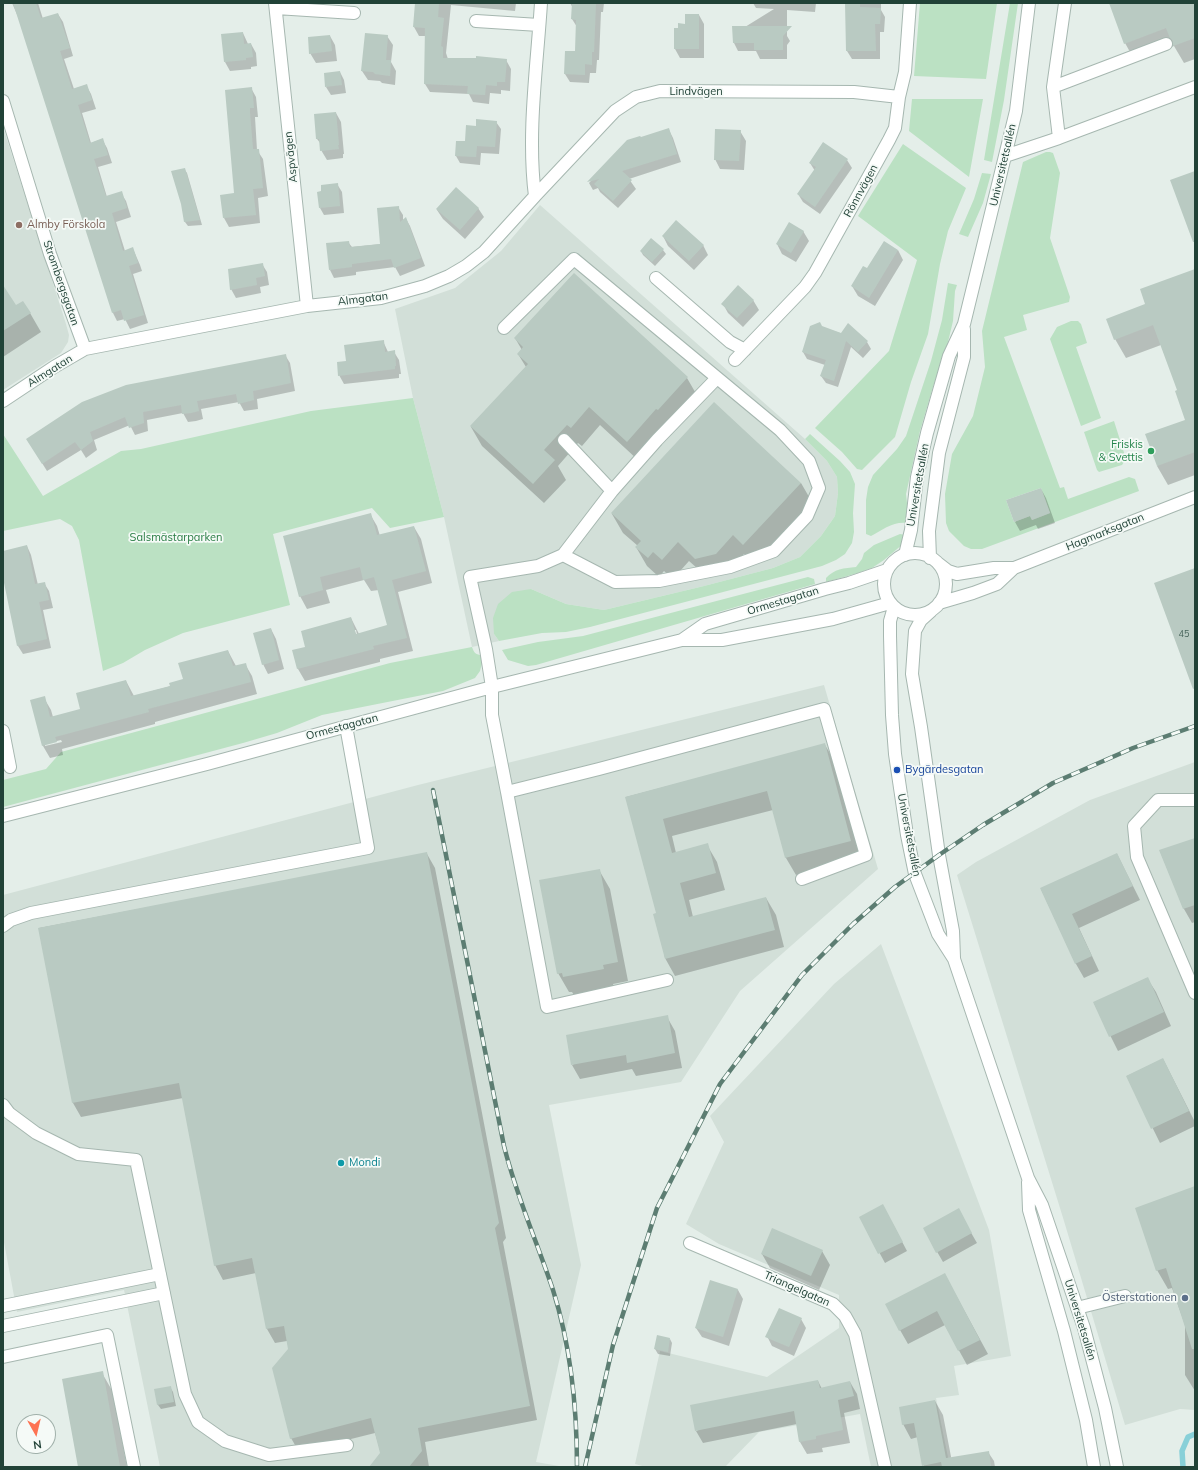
<!DOCTYPE html>
<meta charset="utf-8">
<style>
body{margin:0}
#map{position:relative;width:1198px;height:1470px;overflow:hidden;background:#e4eee9;font-family:Mulish,sans-serif}
canvas{display:block}
.frame{position:absolute;inset:0;border:4px solid #214237;pointer-events:none}
.north{position:absolute;left:16px;top:1414px;width:40px;height:40px;box-sizing:border-box;background:#f5faf7;border:1px solid #a0b0aa;border-radius:50%;rotate:172deg;font-size:11px;font-weight:700;line-height:16px;text-align:center;color:#214237}
.north::after{content:'';display:block;margin:auto;width:14px;height:18px;background:#fd7353;clip-path:polygon(50% 0,100% 100%,50% 72%,0 100%)}
</style>
<div id="map">
<canvas width="1198" height="1470"></canvas>
<div class="frame"></div>
<div class="north">N</div>
</div>
<script>
const g = document.querySelector('canvas').getContext('2d');
g.lineJoin = 'round';
function paint(path, color) { g.fillStyle = color; g.fill(path, 'evenodd'); }
function strokePath(path, color, width, dash) { g.strokeStyle = color; g.lineWidth = width; g.lineCap = dash ? 'butt' : 'round'; g.setLineDash(dash || []); g.stroke(path); }
function write(font, color, halo, rows, align = 'center') {
  g.font = font + ' Mulish,sans-serif'; g.lineWidth = 3.5; g.setLineDash([]); g.textBaseline = 'middle'; g.strokeStyle = halo; g.fillStyle = color; for (const [text, x, y, turn = 0] of rows) {
    g.save(); g.translate(x, y); g.rotate((+turn || 0) * Math.PI / 180); g.textAlign = isNaN(turn) ? turn : align; if (halo) g.strokeText(text, 0, 0); g.fillText(text, 0, 0); g.restore();
  }
}
paint(new Path2D(`
 M3,127l63,197 3,11 -1,7 -7,11 -58,37z
 M540,205l265,234 22,22 10,16 1,16 -3,23 -14,20 -21,21 -27,11 -69,18 -100,24 -38,-6 -35,-15 -37,45 5,7 -27,6 -28,-130 -31,-119 -18,-89 60,-21 46,-37z
 M824,685l54,184 -138,122 -59,91 -132,23 32,160 -45,197 29,5h-405l-36,-177 -107,22 -14,-75v-342l415,-110z
 M1195,762v648l-15,-1 -55,16 -61,-204 -107,-346 19,-13 114,-62z
 M881,944l108,286 22,126 -57,10 5,29 -23,3 14,69h-79l-11,-53 -101,18 -34,35h-79l-11,-3 25,-113 107,26 72,-49v-33l-120,-51 -33,-20 38,-82 -14,-26 124,-132z`), '#d2dfd8');
paint(new Path2D(`
 M920,3h77l-11,76 -72,-3z
 M1010,3h8l-14,97 -12,62 -8,-2z
 M912,99h71l-14,78 -60,-46z
 M903,144l63,44 -18,43 -8,33 -12,70 -17,48 -16,55 -33,33 -5,-1 -15,-17 -27,-24 74,-77 28,-91 -59,-44z
 M1046,152h4l3,1 7,20 -10,65 20,59 -1,5 -46,13 4,15 -23,7 56,151 4,-1 4,12 61,-22 6,2 4,12 -157,58h-11l-7,-3 -15,-15 -3,-8 -1,-29 7,-40 21,-38 12,-49 -3,-36 41,-169zM1041,488l9,25 -18,7 -2,-4 -16,6 -8,-22z
 M982,173l9,1 -8,29 -15,34 -9,-3 15,-35z
 M948,283l9,2 -2,6 -2,30 -5,21 -15,45 -13,44 -14,63 2,18 -1,11c-13,-2 -25,7 -36,13l-5,-2v-34l2,-13 5,-12 24,-26 9,-13 25,-75 11,-41z
 M1071,321h7l3,3 6,19 -11,4 25,71 -20,8 -31,-87 7,-12z
 M413,398l31,119 -54,11 -18,-20 -99,26 17,71 -107,28 -38,17 -22,13 -20,8 -24,-131 -7,-14 -12,-7 -57,12v-97l40,62 78,-45 20,-2 170,-38z
 M1114,421l12,38 -4,6 -23,7 -2,-2 -13,-38z
 M810,434l30,27 10,11 5,12 -2,29 1,19 -2,11 -7,11 -9,6 -14,6 -232,61 -24,5 -24,1 -43,8 -5,-7 -1,-16 5,-14 14,-12 19,-3 35,15 38,6 100,-24 69,-18 27,-11 21,-21 14,-20 3,-23 -1,-16 -10,-16 -22,-22z
 M900,534l6,1 -3,9 -19,16 -12,8 -14,5 -32,9v-4c8,-9 18,-10 30,-11l6,-8 2,-6 10,-8z
 M808,577l6,2 1,5 -279,81 -8,1 -20,-6 -6,-10 36,-8 45,-6z
 M472,647c2,6 4,8 10,8v8l-2,8 -5,7 -32,13 -121,24 -45,18 -34,10 -240,64v-27l43,-11 15,-17 329,-89z`), '#bbe1c3');
paint(new Path2D(`
 M12,3h26l5,16 15,-5 5,8 10,34 -9,3 10,30 12,-4 5,9 5,15 -14,4 9,30 11,-4 5,9 5,15 -14,4 9,30 14,-4 5,8 5,16 -15,5 9,29 8,-2 7,16 2,6 -9,3 15,49 -18,6 -5,-10 -8,2 -4,-8 -94,-294z
 M416,3h100l-1,8 -64,-6 -5,48 2,6 58,1 5,9 -1,22 -9,-1v4l-11,-1 -1,11 -16,-2 -4,-8 -39,-2 -5,-8 1,-48h-7l-5,-9z
 M570,3h34l-1,9h-2l-2,48h-2l-1,13h-6l-1,10 -19,-1 -5,-8 11,-22 1,-25 -5,-8 1,-11z
 M753,3h63l-1,9 -28,-2v26l3,5 -3,4v14h-27l-4,-8h-18l-4,-8 11,-16 29,-18 -18,-1z
 M846,3h35v7l4,7 -1,15h-4v27h-28l-5,-8z
 M1110,3h85v56l-11,4 -10,-17 -39,15 -10,-18z
 M699,15l5,9v34h-24l-5,-9 4,-20z
 M243,33l5,11h3l5,9 1,13 -6,1v2l-21,2 -5,-9z
 M330,36l5,9 2,16 -21,2 -6,-10z
 M387,36l6,9 -2,17 5,9 -1,14 -13,-2 -2,-2 -12,-1 -6,-9z
 M340,72l4,8 2,13 -15,2 -5,-8z
 M251,88l5,9 2,20h-3l2,33 6,9 5,37 -10,2 2,25 -31,4 -5,-9 11,-24z
 M336,113l5,9 3,32h-1v4l-16,2 -6,-10v-6l-4,-5z
 M496,122l5,7 -2,25 -18,-1 -1,12 -20,-2 -4,-7 21,-29z
 M669,130l4,8 8,24 -52,17 7,10 -18,19 -18,-16 -2,-4 -5,2 -4,-7 38,-42 14,-3z
 M740,131l6,10 -2,29 -24,-1 -5,-10z
 M847,160l5,8 -32,46 -17,-12 -5,-8 17,-23 -5,-8z
 M184,169l3,4 15,52 -14,1 -3,-4z
 M337,184l5,8 2,21 -20,2 -4,-7z
 M398,207l5,8v5l3,-1 4,7 15,40 -25,10 -5,-9 -39,5v3l-22,3 -4,-8 18,-28 4,5 29,-3z
 M478,208l6,9 -19,22 -22,-20 -6,-9z
 M803,231l6,10 -13,21 -14,-8 -5,-10z
 M663,236l40,9 5,10 -14,15 -26,-24z
 M651,239l12,11 3,4 -11,12 -12,-11 -2,-4z
 M898,250l5,10 -28,46 -17,-10 -6,-10 15,-16z
 M262,264l5,8 2,13 -9,2 1,6 -25,5 -5,-9z
 M1195,270v205l-27,10 -11,-19 30,-46 -9,-30 -17,-45 -35,13 -11,-19 32,-34z
 M574,274l113,104 11,19 -60,63 -38,-35 -18,21 -4,-3 -20,23 8,14 -22,23 -62,-57 -11,-19 55,-60 -8,-13 4,-4 -7,-12z
 M3,295l13,12 14,6 11,19 -38,25z
 M753,300l6,10 -16,17 -15,-14 -5,-9z
 M822,327l45,15 4,7 -8,9 -12,-11 -13,40 -12,-4 -5,-7 4,-11 -18,-6 -4,-7z
 M383,341l5,11h6l5,8 2,14h-2v4l-55,6 -5,-9 8,-13z
 M285,355l5,8 5,28 -38,8 1,10 -14,2 -5,-9 -38,7 2,10 -7,2 -8,1 -5,-9 -36,7 1,11 -13,4 -5,-10 -36,15 3,10 -11,8 -5,-8 -34,21 -15,-24z
 M801,483l11,19 -57,61 -11,-9 -17,18 -20,5 -18,-16 -16,18 -9,-8 -5,6 -12,-11 -11,-19 2,-1 -15,-13 -11,-19z
 M1041,489l5,9 9,25 -17,6 -2,-4 -16,6 -5,-9z
 M370,514l7,12 3,10 34,-9 7,12 11,44 -34,9 15,59 -33,8v3l-75,19 -7,-12 -4,-18 12,-3 45,-30 8,16 29,-8 -9,-36 -8,1 -7,-11 -38,10 4,13 -23,6 -7,-13zM354,630h2l2,8z
 M27,546l4,9 7,30 6,-2 5,8 4,17 -10,2 8,38 -28,6 -5,-8 -15,-73v-21z
 M271,629l5,10 8,30 -16,5 -5,-10z
 M228,651l8,15 9,-2 7,12 5,18 -102,28v2l-93,25 1,6 -13,3 -7,-12 1,-48 7,12 2,7 29,-7 44,-29 8,15 37,-10 13,-6zM61,740l1,2 -17,4v-2z
 M825,745l10,17 25,96 -64,17 -10,-17 -13,-48 -101,26 4,17 31,-8 10,17 8,28 -36,10 4,17 73,-19 10,17 8,32 -109,29 -10,-18 -8,-45 -31,-116z
 M1195,839v83l-3,1 -8,-14 -24,-58z
 M427,854l8,14 71,370 -3,4 34,178 -112,22 4,25h-59l11,-14 -6,-20 -76,19 -8,-14 -2,-89 -2,-8 -12,2 -8,-14 -11,-56 -33,7 -8,-15 -32,-167 -102,19 -8,-14 -34,-175z
 M1117,854l23,46 -61,28 20,43 -15,7 -8,-14 -35,-75z
 M599,870l11,19 18,92 -15,3 1,4 -40,7 -2,-3h-3l-11,-19z
 M1147,978l9,14 15,34 -53,25 -24,-48z
 M667,1017l8,14 7,37 -46,8 -4,-7 -52,10 -8,-14z
 M1163,1059l32,63v4l-35,17 -33,-67z
 M1195,1187v204l-10,-16v-50l-13,-37 -4,1 -11,-19z
 M958,1210l19,33 -34,19 -19,-33z
 M888,1215l19,36 -22,12 -25,-46z
 M822,1251l8,14 -11,25 -49,-22 -8,-14z
 M711,1281l27,9 5,9 -14,47 -27,-9 -6,-9z
 M952,1288l36,66 -21,11 -22,-40 -37,19 -8,-14z
 M801,1319l5,9 -12,28 -22,-10 -5,-10z
 M670,1339l2,4 -2,13 -12,-2 -3,-5z
 M102,1373l11,19 14,75h-48z
 M818,1381l4,8 28,-7 7,12 3,15 -16,4 6,30 -28,5 1,4 -16,2 -7,-12 -3,-18 -94,19 -7,-12z
 M170,1387l3,5 3,14 -15,3 -3,-4 -3,-15z
 M935,1401l8,14 10,52h-29l-6,-30 -7,2 -8,-15z
 M988,1452l6,9 1,6h-26z`), '#0003');
strokePath(new Path2D(`
 M1183,1467l-1,-16 6,-14 7,-3`), '#88d0d8', 5.5);
paint(new Path2D(`
 M13,3h23l5,15 17,-5 12,35 -10,3 12,38 15,-5 5,16 -14,5 12,38 13,-5 5,17 -14,4 12,37 16,-5 5,17 -15,5 11,38 10,-4 3,9 2,7 -9,3 15,49 -20,6 -3,-11 -9,3z
 M415,3h24l-1,14 6,1 -3,28 2,1v11h33v-2l31,3 -2,23h-8v4l-11,-1 -1,10 -18,-1 1,-8 -44,-2 1,-56 -12,-1z
 M572,3h24l-2,49h-2v13l-7,-1v11l-21,-1 1,-23h10l1,-31 -5,-1z
 M845,3h15v4l21,1 -1,16h-5l1,27h-30z
 M1109,3h86v35l-22,8v-5l-3,-3 -4,-10 -42,16z
 M685,14h14v35h-25v-21h4v-5l7,1z
 M732,26h60l-9,10v14h-29v-7h-21z
 M243,32l1,12 7,-1 2,14 -7,1v2l-22,2 -3,-28z
 M365,33l23,2 -2,25h5l-1,16 -15,-2 -2,-2 -12,-1z
 M330,35l2,16 -23,3 -1,-17z
 M340,71l2,14 -17,2 -1,-14z
 M252,87l2,21h-4v5l3,36h6l4,39 -10,1 3,26 -33,3 -3,-23 14,-2 -9,-103z
 M336,112l3,33h-1l1,4 -19,2 -1,-12h-3l-2,-25z
 M476,119l21,2 -2,26 -18,-1 -1,11 -21,-1 1,-15h9l1,-16 10,1z
 M669,128l8,26 -55,17 10,9 -19,21 -19,-17 5,-5 -12,3 40,-42 13,-4 1,1z
 M715,129l26,1 -2,31 -25,-1z
 M823,142l25,17 -33,48 -18,-13 19,-27 -7,-4z
 M185,168l15,52 -16,2 -3,-18 -10,-33z
 M1195,171v71h-2l-23,-62z
 M338,183l2,23 -21,2 -2,-16 4,-1v-6z
 M456,187l23,21 -19,22 -24,-21z
 M399,206l1,16 6,-5 15,41 -27,10 -3,-9 -39,5v3l-23,3 -3,-27 23,-2 1,6 30,-3 -3,-36z
 M676,220l28,25 -15,16 -27,-25z
 M789,222l15,9 -13,22 -15,-9z
 M651,238l13,11 -12,13 -12,-11z
 M884,241l14,9 -29,48 -18,-12 12,-20 4,2z
 M263,263l2,13 -9,2 1,7 -27,5 -2,-21z
 M1195,269v183l-38,14 -12,-32 40,-14 -10,-29 2,-1 -24,-65 -39,15 -8,-21 39,-15 -5,-15z
 M574,273l114,104 -30,33 -2,-1 -29,33 -38,-35 -18,21 -4,-3 -23,25 11,10 -22,24 -63,-58 58,-62 -11,-10 6,-7 -9,-9z
 M3,285l13,20 7,-4 8,12 -28,18z
 M738,285l16,15 -17,18 -16,-14z
 M820,322l2,4 19,7 7,-10 20,18 -10,11 -12,-11 -12,40 -14,-5 6,-16 -24,-8 8,-26z
 M384,340l1,12 10,-2 1,16h-1v3l-57,7 -1,-14 9,-1 -2,-16z
 M286,354l5,29 -38,8 1,9 -16,4 -2,-10 -39,7 2,10 -8,2 -9,1 -1,-9 -38,7 1,11 -15,5 -4,-11 -35,15 3,9 -12,9 -6,-8 -33,22 -16,-25 56,-37 44,-17z
 M714,402l87,81 -58,62 -10,-10 -17,19 -21,5 -17,-17 -16,18 -9,-8 -5,6 -13,-11 6,-6 -30,-28z
 M1041,488l9,25 -18,7 -2,-4 -16,6 -8,-22z
 M371,513l6,22 37,-9 12,45 -34,9 15,58 -34,8 1,3 -77,20 -5,-19 13,-3 -4,-16 50,-14 5,17 31,-9 -13,-48 -11,3 -3,-13 -40,10 3,13 -24,7 -16,-61z
 M27,545l8,39 10,-2 4,18 -10,2 8,37 -30,7 -14,-68v-27z
 M1195,568v120l-2,1 -39,-106z
 M271,628l8,32 -17,5 -9,-32z
 M228,650l5,16 13,-3 5,19 -103,27 1,3 -94,25 2,5 -15,4 -12,-46 15,-4 5,21 30,-8 -4,-16 50,-13 5,16 39,-10 -1,-3 14,-4 -5,-16z
 M825,743l26,98 -66,17 -18,-67 -104,28 9,34 36,-10 8,30 -36,10 9,34 77,-20 9,33 -110,29 -12,-45 3,-1 -31,-116z
 M1195,838v67l-12,4 -24,-59z
 M427,852l72,371 -4,5 35,178 -112,22 4,23 -13,16h-40l11,-14 -9,-35 -81,21 -18,-71 16,-19 -4,-23 -18,3 -14,-71 -38,8 -35,-183 -107,20 -34,-175z
 M1117,853l16,33 -61,28 20,42 -17,8 -35,-76z
 M600,869l18,93 -15,3 1,4 -5,1 -36,7 -1,-4 -5,1 -18,-94z
 M1148,977l16,35 -55,25 -16,-35z
 M668,1015l7,38 -48,10 -1,-8 -55,10 -5,-30z
 M1163,1058l26,53 -38,18 -25,-53z
 M1195,1186v163h-3l-26,-81 -10,3 -21,-63z
 M883,1204l20,38 -25,12 -19,-37z
 M959,1208l13,25 -36,20 -13,-25z
 M772,1228l51,22 -12,26 -50,-22z
 M945,1273l35,67 -22,11 -21,-40 -38,20 -14,-27z
 M710,1280l28,9 -15,48 -28,-9z
 M779,1308l23,10 -13,29 -24,-10z
 M657,1335l13,3 -2,14 -14,-3z
 M103,1371l17,96h-42l-16,-88z
 M818,1380l2,8 30,-7 4,15 -16,4 5,30 -27,6v3l-17,3 -5,-31 -99,20 -5,-26z
 M171,1386l3,16 -17,3 -3,-16z
 M935,1400l11,58 43,-7 2,16h-49l-1,-5 -19,4 -8,-43 -12,2 -3,-18z`), '#b9cac2');
const minor = new Path2D(`
 M275,3l32,303
 M276,8l78,5
 M476,21l63,4
 M1053,87l113,-43
 M3,101l47,153 35,95
 M1059,138l-6,-51 12,-84
 M1005,156l54,-18 136,-51
 M535,196l80,-85 21,-14 24,-6 194,1 45,5
 M656,278l74,64 15,8
 M504,328l70,-69 206,171 29,31 10,27 -12,28 -33,35 -44,16 -71,14 -44,1 -52,-27 -25,11 -68,11 16,72 6,38v28l15,77
 M735,360l70,-73 10,-14 74,-133 6,-12 4,-31 6,-25 5,-69
 M3,401l51,-34 31,-18 222,-43 74,-8 44,-12 24,-10 17,-10 18,-14 51,-56c-8,-62 2,-130 6,-193
 M564,440l48,51
 M884 584a31 31 0 1 1 62 0a31 31 0 1 1-62 0Z
 M563,555l49,-64 45,-51 60,-62
 M905,555l6,-25 6,-53 10,-44 22,-77 15,-32 52,-213 13,-108
 M930,558l-1,-27 10,-78 25,-96v-28
 M939,564l9,7 9,3 37,-6h20
 M939,603l34,-10 24,-9 17,-16 181,-71
 M894,607l-4,14v15l2,79 3,39 12,81 8,39 23,60 16,25 74,219 14,27 42,123 21,80 12,59
 M931,611l-10,9 -6,11 -3,43 9,53 18,128 14,76 1,27
 M682,640l23,-16 120,-35 24,-6 38,-13
 M3,731l7,36
 M1195,800h-37l-24,26 3,31 58,136
 M3,816l204,-52 285,-77 190,-47h40l111,-21 57,-16
 M3,926l8,-6 20,-7 337,-65 -22,-122
 M667,980l-120,27 -40,-215 92,-23 225,-60 42,146 -64,24
 M3,1105l6,8 27,20 42,21 58,6 49,234 13,28 27,19 44,14 78,-10
 M1028,1182l1,28 35,121 22,89 8,47
 M690,1243l143,61 12,12 10,18 30,133
 M3,1306l157,-32
 M1077,1308l48,-12
 M3,1326l161,-33
 M3,1357l104,-22 27,132`);
strokePath(minor, '#a6b7b0', 14);
strokePath(minor, '#fff', 12);
const rail = new Path2D(`
 M433,790l71,356c12,49 33,96 49,144 18,57 24,117 24,177
 M585,1467l28,-122 44,-137 63,-124 82,-109 51,-51 42,-37 44,-32 44,-30 70,-42 80,-35 62,-22`);
strokePath(rail, '#5c7d72', 4.5);
strokePath(rail, '#f5faf7', 3, [9]);
for (const [x, y, r, color] of [
 [19,225,4,"#8d6e63"],
 [1151,451,4,"#2e9e5b"],
 [897,770,4,"#1a4fb4"],
 [341,1163,4,"#0f9aa8"],
 [1185,1298,4,"#5c6f8a"]
]) { const dot = new Path2D(); dot.arc(x, y, r, 0, 2 * Math.PI); g.fillStyle = color; g.fill(dot); strokePath(dot, '#f5faf7', 1.5); }
write('9px', '#47645a', null, [
 ["45",1184,634]
]);
write('11px', '#214237', '#f5faf7', [
 ["Lindvägen",696,92],
 ["Aspvägen",291,157,-96],
 ["Universitetsallén",1003,165,-77],
 ["Rönnvägen",861,191,-61],
 ["Strombergsgatan",61,283,71],
 ["Almgatan",363,299,-7],
 ["Almgatan",50,371,-32],
 ["Universitetsallén",918,485,-80],
 ["Hagmarksgatan",1105,532,-22],
 ["Ormestagatan",783,601,-17],
 ["Ormestagatan",342,727,-15],
 ["Universitetsallén",909,835,79],
 ["Triangelgatan",797,1289,24],
 ["Universitetsallén",1080,1320,73]
]);
write('11px', '#785e54', '#f5faf7', [
 ["Almby Förskola",27,225]
], 'left');
write('11px', '#27864d', '#f5faf7', [
 ["Friskis",1143,445],
 ["& Svettis",1143,458]
], 'right');
write('11px', '#287c43', '#f5faf7', [
 ["Salsmästarparken",176,538]
]);
write('11px', '#164399', '#f5faf7', [
 ["Bygärdesgatan",905,770]
], 'left');
write('11px', '#0d838f', '#f5faf7', [
 ["Mondi",349,1163]
], 'left');
write('11px', '#4e5e75', '#f5faf7', [
 ["Österstationen",1177,1298]
], 'right');
</script>
